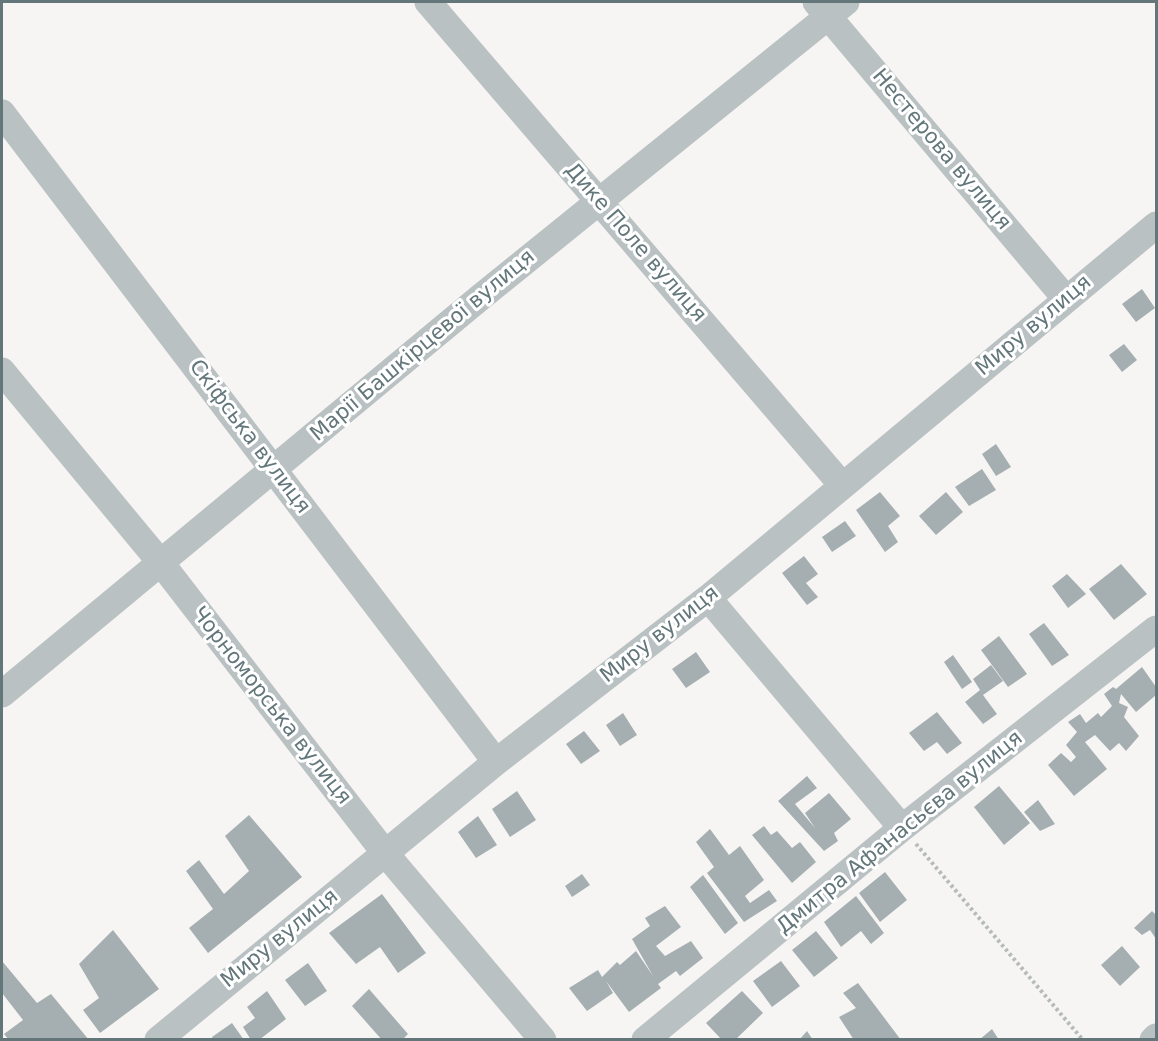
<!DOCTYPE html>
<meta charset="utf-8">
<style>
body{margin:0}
#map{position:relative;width:1158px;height:1041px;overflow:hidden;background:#f6f5f3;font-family:"DejaVu Sans",sans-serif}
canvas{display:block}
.frame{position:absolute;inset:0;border:3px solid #63777b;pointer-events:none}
</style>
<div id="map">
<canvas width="1158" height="1041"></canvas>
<div class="frame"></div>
</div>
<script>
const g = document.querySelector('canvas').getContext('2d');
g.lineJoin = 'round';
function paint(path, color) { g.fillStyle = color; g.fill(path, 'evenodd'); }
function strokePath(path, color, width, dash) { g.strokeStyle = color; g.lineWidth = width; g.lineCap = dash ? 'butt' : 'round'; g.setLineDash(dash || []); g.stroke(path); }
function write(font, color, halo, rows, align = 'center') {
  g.font = font + ' "DejaVu Sans",sans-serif'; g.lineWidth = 6; g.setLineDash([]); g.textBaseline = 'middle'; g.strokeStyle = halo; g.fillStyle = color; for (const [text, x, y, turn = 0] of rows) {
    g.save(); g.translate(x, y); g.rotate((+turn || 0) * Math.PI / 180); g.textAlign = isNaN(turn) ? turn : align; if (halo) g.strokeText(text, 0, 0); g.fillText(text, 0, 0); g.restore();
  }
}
paint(new Path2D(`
 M1142,289l13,19 -19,14 -14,-18z
 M1124,344l13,16 -15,12 -13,-17z
 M996,444l15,23 -15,9 -14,-22z
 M982,469l14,21 -27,16 -14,-19z
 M880,492l20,24 -12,10 10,16 -13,10 -29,-42z
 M946,492l17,20 -27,23 -17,-19z
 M845,521l11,15 -24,16 -10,-15z
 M804,556l14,18 -12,9 12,14 -11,8 -25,-32z
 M1121,564l26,30 -33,26 -25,-31z
 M1067,574l19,20 -18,14 -16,-22z
 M1044,623l25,32 -17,11 -23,-32z
 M999,636l28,38 -19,13 -27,-37z
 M696,652l14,20 -24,16 -14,-19z
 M953,655l19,27 -10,7 -18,-27z
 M991,665l12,16 -20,14 14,19 -14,10 -18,-22 15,-12 -7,-11z
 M1142,667l14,20v8l-20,17 -15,-18 -2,9 9,4 -4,10 15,19 -13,15 -7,-8 -9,8 -15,-16 -10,7 22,27 -33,27 -26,-31 13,-12 10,9 5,-5 -10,-12 11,-13 -9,-10 12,-8 6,9 12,-10 3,4 11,-11 -8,-12 9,-7 3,2z
 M937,712l25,31 -15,11 -10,-12 -13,9 -15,-18z
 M623,713l14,22 -17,11 -14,-21z
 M584,731l16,20 -19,13 -15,-20z
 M807,776l10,12 -22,16 20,24 -10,-15 24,-20 22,26 -17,14 4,8 -14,10 -46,-50z
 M999,786l31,37 -26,22 -30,-38z
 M517,791l19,29 -26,17 -18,-28z
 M1038,800l17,24 -15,7 -16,-19z
 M249,815l53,62 -94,76 -19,-25 24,-19 -27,-38 13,-11 25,34 25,-23 -24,-35z
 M478,816l19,29 -21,13 -18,-26z
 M764,826l7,9 6,-4 15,17 8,-6 16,20 -24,21 -40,-48z
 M710,829l19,26 11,-9 24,34 -19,16 5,7 19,-13 8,11 -33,21 -37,-49 7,-6 -18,-25z
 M885,872l22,28 -27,22 -21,-29z
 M582,874l8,11 -18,12 -7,-11z
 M703,875l35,48 -13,11 -35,-47z
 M382,894l44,59 -28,20 -18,-26 -24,17 -27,-31z
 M856,896l28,37 -13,11 -10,-13 -20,16 -17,-25z
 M665,906l16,21 -25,19 9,10 26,-15 12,17 -23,18 -4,-5 -18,13 3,4 -32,24 -23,-31 7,12 -26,18 -18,-23 29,-18 4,7 15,-15 3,3 16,-14 17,25 -21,-37 18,-13 -5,-8z
 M1152,911l4,4v24l-6,-9 -8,5 -8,-7z
 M113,930l46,59 -59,44 -17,-23 16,-12 -20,-34z
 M816,931l22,27 -24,19 -22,-27z
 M1122,946l18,21 -20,19 -19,-21z
 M2,961l35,42 14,-9 38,46h-80l-5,-6 19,-14 -21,-27z
 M781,961l19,25 -28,21 -19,-26z
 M308,963l19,28 -22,15 -20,-26z
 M858,983l43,57h-47l-15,-23 17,-9 -13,-15z
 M369,989l39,45 -6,6h-20l-30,-34z
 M267,991l19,28 -27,21h-8l-8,-13 12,-9 -8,-11z
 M742,991l21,22 -28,27h-13l-16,-17z
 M232,1023l12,17h-31l-1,-3z
 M992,1029l7,11h-20z
 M807,1031l6,9h-14z`), '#a5afb1');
strokePath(new Path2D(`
 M916,844l167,196`), '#b5babb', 4, [3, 3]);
strokePath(new Path2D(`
 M428,2l414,483
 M816,2l250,297
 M2,113l494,649
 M2,371l159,192 224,290 158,187
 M708,598l194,230
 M2,694l480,-398 364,-294
 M158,1040l338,-278 212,-164 448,-373
 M645,1040l257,-212 254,-199
 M1153,1040l3,-3`), '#bac1c2', 27);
write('21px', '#63777b', '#fff', [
 ["Нестерова вулиця",941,150,50],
 ["Дике Поле вулиця",635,243,49],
 ["Миру вулиця",1034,326,-40],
 ["Марії Башкірцевої вулиця",423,346,-40],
 ["Скіфська вулиця",249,437,53],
 ["Миру вулиця",660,635,-38],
 ["Чорноморська вулиця",271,706,52],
 ["Дмитра Афанасьєва вулиця",900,833,-39],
 ["Миру вулиця",280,939,-39]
]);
</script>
